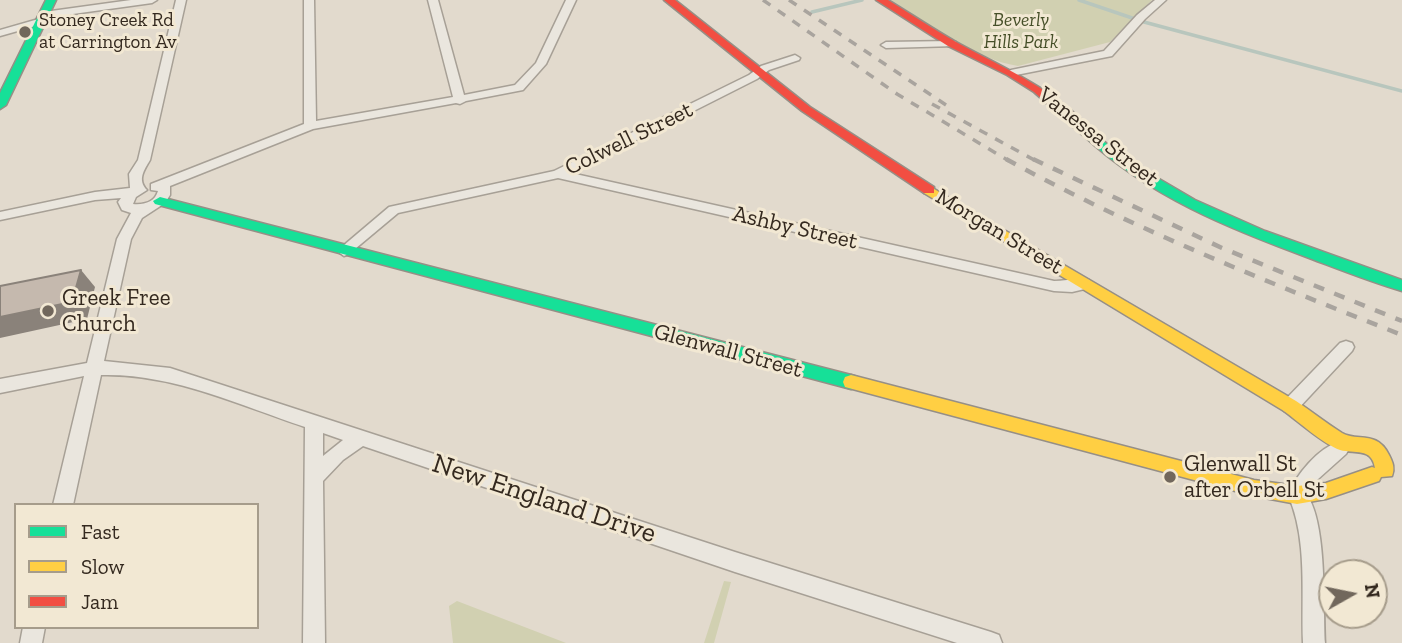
<!DOCTYPE html>
<style>
body{margin:0}
#map{position:relative;width:1402px;height:643px;overflow:hidden;background:#e2dacd;font-family:"Zilla Slab",serif}
canvas{display:block}
.legend{position:absolute;left:14px;top:503px;width:245px;height:126px;box-sizing:border-box;background:#f2e8d3;border:2px solid #a69c8b;margin:0;padding:9px 12px;list-style:none;font-size:21px;color:#34291f}
.legend li{display:flex;align-items:center;gap:14px;height:35px}
.legend b{width:35px;border:2px solid #a69c8b}
.north{position:absolute;left:1318px;top:559px;width:70px;height:70px;box-sizing:border-box;background:#f2e8d3;border:2px solid #a69c8b;border-radius:50%;rotate:81deg;font-size:19px;font-weight:700;line-height:28px;text-align:center;color:#34291f}
.north::after{content:'';display:block;margin:auto;width:24px;height:32px;background:#71675c;clip-path:polygon(50% 0,100% 100%,50% 72%,0 100%)}
</style>
<div id="map">
<canvas width="1402" height="643"></canvas>
<ul class="legend">
<li><b style="height:9px;background:#16e098"></b>Fast</li>
<li><b style="height:9px;background:#ffcf43"></b>Slow</li>
<li><b style="height:9px;background:#f24e42"></b>Jam</li>
</ul>
<div class="north">N</div>
</div>
<script>
const g = document.querySelector('canvas').getContext('2d');
g.lineJoin = 'round';
function paint(path, color) { g.fillStyle = color; g.fill(path, 'evenodd'); }
function strokePath(path, color, width, dash) { g.strokeStyle = color; g.lineWidth = width; g.lineCap = dash ? 'butt' : 'round'; g.setLineDash(dash || []); g.stroke(path); }
function write(font, color, halo, rows, align = 'center') {
  g.font = font + ' "Zilla Slab",serif'; g.lineWidth = 6; g.setLineDash([]); g.textBaseline = 'middle'; g.strokeStyle = halo; g.fillStyle = color; for (const [text, x, y, turn = 0] of rows) {
    g.save(); g.translate(x, y); g.rotate((+turn || 0) * Math.PI / 180); g.textAlign = isNaN(turn) ? turn : align; if (halo) g.strokeText(text, 0, 0); g.fillText(text, 0, 0); g.restore();
  }
}
paint(new Path2D(`
 M891,0h261l-42,42 -92,24c-45,-7 -89,-42 -127,-66z
 M724,581l7,1 -17,61h-10z
 M457,601l109,42h-113l-4,-37z`), '#d1d0b1');
strokePath(new Path2D(`
 M1079,0l65,22 258,69
 M812,12l50,-12`), '#b8c6bd', 3.5);
const street = new Path2D(`
 M131,0h26l-5,3 -108,15 -5,-3 5,-3z
 M176,0h10l-36,160c-6,10 -13,20 -3,30l-11,7 -3,7c11,1 22,-2 25,-13l-7,-1v-6l153,-60v-124h10l2,121 137,-24 -25,-97h10l26,95 51,-10 21,-22 30,-63h10l-30,64 -23,26 -57,11 -6,3 -4,-1 -143,26 -143,57v9l-5,8 -23,15 -11,21 -27,122 66,7 565,184 256,80 8,3 3,8h-45l-222,-71 -372,-126 -20,14 -20,21 2,162h-22l2,-216c-66,-22 -133,-54 -204,-52l-28,130h-20l31,-129 -84,17v-14l87,-16 30,-124 14,-26 -9,-3 -4,-8 3,-4 -26,2 -95,20v-8l95,-20 35,-4 -1,-14 9,-14zM323,433l20,7 -20,16z
 M1155,0h11l-21,19 -33,37 -101,20 -6,-3 6,-3 93,-19 33,-36z
 M42,18l5,3 -1,2 -46,13v-6z
 M952,41l4,1v4l-70,2 -5,-3 5,-3z
 M795,55l5,3 -1,2 -30,10 -12,9 -186,94 483,108c11,0 25,-4 35,-1l3,4 -3,4 -17,4 -18,-1 -496,-113 -160,35 -49,41 -5,2 -7,-5 52,-44 165,-36 195,-96 12,-9z
 M1346,341l6,2 2,4 -2,4 -56,60 -6,2 -6,-2 -3,-5 3,-5 56,-58z
 M1340,441l6,3 3,5 -3,5 -29,26 -10,15c20,29 16,111 18,148h-22c-2,-48 5,-104 -15,-148 9,-21 29,-46 52,-54z
 M23,627h22l-3,16h-22z`);
const fast = new Path2D(`
 M46,0h10l-50,105 -6,4v-16z
 M1088,129l42,33 65,38 70,31 137,49v11c-31,-9 -61,-21 -90,-32 -82,-30 -164,-63 -228,-123l-2,-3z
 M160,197l691,178 6,2 2,5 -2,5 -6,2 -696,-185 -2,-3z`);
const slow = new Path2D(`
 M929,186l367,215c15,10 30,22 46,32 16,9 35,-3 47,22 4,8 6,13 3,21l-11,1 -2,4 -53,18 -29,5 -43,-8 -409,-109 -2,-5 2,-5 6,-2 403,105 43,6 29,-3 46,-16 3,1c-3,-21 -21,-14 -35,-18 -17,-6 -41,-28 -56,-39l-360,-218v-6z`);
const jam = new Path2D(`
 M664,0h11l135,107 124,80v6h-10l-122,-82z
 M876,0h12c23,14 45,29 68,42 49,27 101,48 138,91l-2,3h-8l-50,-44 -27,-17 -59,-29z`);
strokePath(street, '#a7a096', 3);
strokePath(fast, '#968f86', 3);
strokePath(slow, '#968f86', 3);
strokePath(jam, '#968f86', 3);
paint(street, '#eae6de');
paint(fast, '#16e098');
paint(slow, '#ffcf43');
paint(jam, '#f24e42');
strokePath(new Path2D(`
 M763,0l134,94 112,67
 M789,0l157,105
 M932,104l104,57`), '#a9a49e', 3.5, [9, 9]);
strokePath(new Path2D(`
 M1006,159c127,70 262,123 396,176
 M1033,159l189,89 180,73`), '#a9a49e', 4.5, [11, 11]);
paint(new Path2D(`
 M81,270l14,17 -8,32 -87,19v-21z`), '#8a827a');
const building = new Path2D(`
 M81,270l-9,32 -72,15v-31z`);
paint(building, '#c5b9ae');
strokePath(building, '#8a827a', 2);
for (const [x, y, r, color] of [
 [25,32,7,"#71675c"],
 [48,311,7,"#71675c"],
 [1170,477,7,"#71675c"]
]) { const dot = new Path2D(); dot.arc(x, y, r, 0, 2 * Math.PI); g.fillStyle = color; g.fill(dot); strokePath(dot, '#f2e8d3', 2.5); }
write('19px', '#34291f', '#f2e8d3', [
 ["Stoney Creek Rd",39,21],
 ["at Carrington Av",39,43]
], 'left');
write('italic 19px', '#464f28', '#f2e8d3', [
 ["Beverly",1021,21],
 ["Hills Park",1021,43]
]);
write('23px', '#34291f', '#f2e8d3', [
 ["Vanessa Street",1098,137,38],
 ["Colwell Street",629,139,-26],
 ["Ashby Street",795,228,13],
 ["Morgan Street",999,232,31],
 ["Glenwall Street",728,351,15]
]);
write('23px', '#34291f', '#f2e8d3', [
 ["Greek Free",62,298],
 ["Church",62,324],
 ["Glenwall St",1184,464],
 ["after Orbell St",1184,490]
], 'left');
write('28px', '#34291f', '#f2e8d3', [
 ["New England Drive",544,499,18]
]);
</script>
